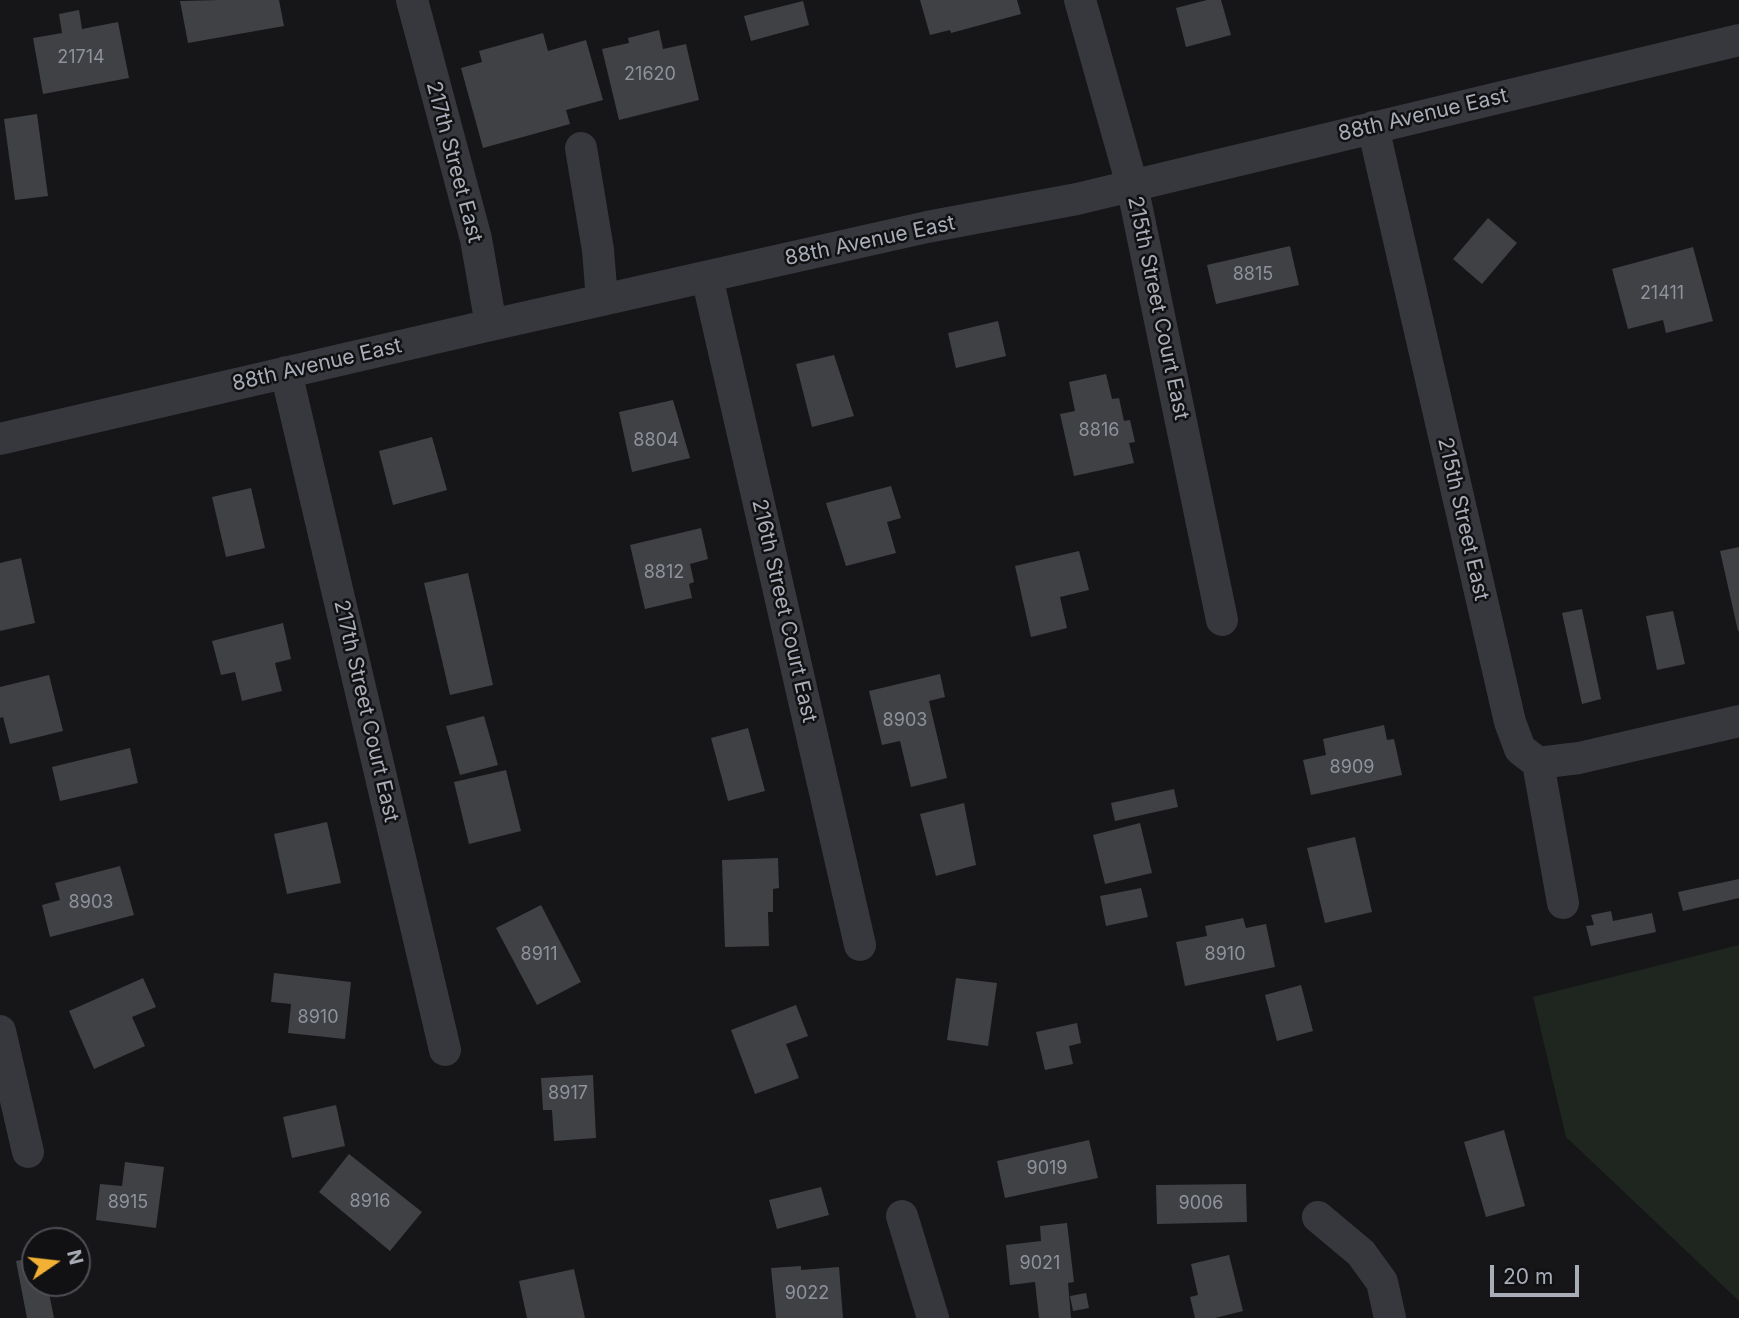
<!DOCTYPE html>
<style>
body{margin:0}
#map{position:relative;width:1739px;height:1318px;overflow:hidden;background:#161618;font-family:Inter,sans-serif}
canvas{display:block}
.north{position:absolute;left:21px;top:1227px;width:70px;height:70px;box-sizing:border-box;background:#111113;border:2px solid #4d4f55;border-radius:50%;rotate:76deg;font-size:19px;font-weight:700;line-height:28px;text-align:center;color:#a8adb8}
.north::after{content:'';display:block;margin:auto;width:24px;height:32px;background:#f2b134;clip-path:polygon(50% 0,100% 100%,50% 72%,0 100%)}
.scale{position:absolute;left:1490px;top:1265px;width:89px;height:32px;box-sizing:border-box;border:4px solid #a8adb8;border-top:0;padding-left:9px;font-size:21px;line-height:24px;white-space:nowrap;color:#a8adb8;-webkit-text-stroke:5px #111113;paint-order:stroke}
</style>
<div id="map">
<canvas width="1739" height="1318"></canvas>
<div class="north">N</div>
<div class="scale">20 m</div>
</div>
<script>
const g = document.querySelector('canvas').getContext('2d');
g.lineJoin = 'round';
function paint(path, color) { g.fillStyle = color; g.fill(path, 'evenodd'); }
function strokePath(path, color, width, dash) { g.strokeStyle = color; g.lineWidth = width; g.lineCap = dash ? 'butt' : 'round'; g.setLineDash(dash || []); g.stroke(path); }
function write(font, color, halo, rows, align = 'center') {
  g.font = font + ' Inter,sans-serif'; g.lineWidth = 5; g.setLineDash([]); g.textBaseline = 'middle'; g.strokeStyle = halo; g.fillStyle = color; for (const [text, x, y, turn = 0] of rows) {
    g.save(); g.translate(x, y); g.rotate((+turn || 0) * Math.PI / 180); g.textAlign = isNaN(turn) ? turn : align; if (halo) g.strokeText(text, 0, 0); g.fillText(text, 0, 0); g.restore();
  }
}
paint(new Path2D(`
 M1739,945v356l-173,-164 -33,-140z`), '#1e261f');
paint(new Path2D(`
 M220,0h59l5,26 -96,17 -8,-42z
 M920,0h97l4,14 -70,19 -1,-3 -20,5z
 M1207,0h14l10,35 -45,12 -10,-39z
 M803,1l6,24 -58,16 -7,-25z
 M79,10l3,19 36,-7 11,56 -86,16 -10,-56 29,-5 -3,-19z
 M659,30l4,19 23,-5 13,56 -80,20 -17,-71 27,-6 -1,-5z
 M543,33l5,18 38,-11 17,60 -37,10 4,14 -87,24 -22,-80 21,-6 -3,-11z
 M37,114l11,82 -33,4 -11,-81z
 M1488,218l29,25 -35,41 -29,-25z
 M1290,246l9,39 -83,19 -9,-39z
 M1693,247l20,74 -47,12 -3,-13 -35,9 -16,-60z
 M998,321l8,35 -50,12 -8,-35z
 M834,355l20,61 -42,11 -16,-63z
 M1106,374l6,25 7,-1 5,23 6,-1 5,22 -6,1 5,20 -60,13 -14,-62 15,-3 -6,-29z
 M673,400l17,58 -58,14 -13,-60z
 M432,437l15,53 -54,15 -14,-54z
 M891,486l10,32 -14,4 9,31 -50,13 -20,-63z
 M251,488l14,60 -39,9 -14,-60z
 M701,528l7,31 -18,5 4,18 -5,2 3,14 -47,11 -15,-64z
 M1739,547v84h-1l-18,-80z
 M1079,551l10,39 -29,7 7,31 -36,9 -16,-71z
 M21,558l14,65 -35,8v-68z
 M468,573l25,112 -43,10 -26,-112z
 M1582,609l19,90 -19,5 -20,-91z
 M1673,611l12,53 -28,6 -11,-54z
 M283,623l8,36 -16,4 7,28 -40,10 -7,-29 -14,3 -9,-34z
 M940,674l5,23 -16,4 18,77 -36,9 -11,-46 -18,4 -13,-54z
 M49,675l14,56 -53,13 -7,-27 -3,1v-31z
 M484,716l14,49 -38,10 -14,-49z
 M1384,725l3,15 7,-1 8,36 -91,20 -8,-35 23,-5 -3,-16z
 M748,728l17,63 -37,10 -17,-63z
 M130,748l8,35 -78,18 -8,-34z
 M506,770l15,61 -52,13 -15,-62z
 M1174,789l4,18 -63,14 -4,-18z
 M964,803l12,62 -40,11 -16,-62z
 M327,822l14,61 -54,11 -13,-60z
 M1140,823l12,50 -47,11 -12,-49z
 M1355,837l17,75 -47,11 -18,-75z
 M778,858l1,30 -6,1v23h-5l1,34 -44,1 -3,-87z
 M120,866l14,49 -84,22 -8,-32 18,-5 -5,-17z
 M1739,879v19l-56,13 -5,-19z
 M1141,888l7,29 -42,9 -6,-30z
 M541,905l40,77 -44,23 -41,-77z
 M1611,911l2,10 39,-8 4,19 -65,14 -5,-20 8,-1 -3,-10z
 M1243,918l3,10 20,-4 9,43 -90,19 -9,-44 31,-6 -2,-10z
 M274,973l77,9 -6,57 -57,-6 3,-29 -20,-2z
 M143,978l13,29 -24,10 13,29 -51,23 -25,-58z
 M956,978l41,5 -9,63 -41,-6z
 M1301,985l12,46 -36,10 -12,-46z
 M796,1005l12,31 -22,8 13,34 -44,16 -24,-64z
 M1077,1023l4,20 -12,3 4,18 -28,6 -9,-38z
 M593,1075l3,63 -42,3 -2,-31h-9l-2,-32z
 M336,1105l9,41 -53,12 -9,-41z
 M1504,1130l21,76 -39,11 -22,-75z
 M1089,1140l9,38 -93,20 -8,-37z
 M349,1154l73,58 -32,39 -71,-59z
 M125,1162l39,5 -8,61 -60,-8 4,-36 22,2z
 M1246,1184l1,38 -90,2 -1,-39z
 M821,1187l8,28 -52,14 -8,-29z
 M1067,1223l7,59 -6,1 3,35h-32l-4,-36 -25,3 -4,-40 35,-4 -1,-15z
 M1229,1255l14,56 -28,7h-20l-5,-21 8,-2 -7,-31z
 M35,1257v26h12l7,35h-27l-11,-57z
 M801,1266v4l38,-3 4,51h-67l-5,-50z
 M574,1269l11,49h-58l-8,-37z
 M1086,1293l3,15 -16,3 -3,-15z`), '#404145');
strokePath(new Path2D(`
 M412,0l64,239 15,86
 M1080,0l52,185 90,435
 M1373,127l137,595 10,27 18,14 25,140
 M581,148l17,102 4,50
 M707,277l153,668
 M286,372l159,678
 M0,439l491,-114 436,-98 150,-28 662,-159
 M1538,763l41,-5 160,-37
 M0,1031l28,121
 M902,1216l31,102
 M1318,1217l43,36 21,29 8,36`), '#37383d', 32);
write('18px', '#8e929b', null, [
 ["21714",81,58],
 ["21620",650,75],
 ["8815",1253,275],
 ["21411",1662,294],
 ["8816",1099,431],
 ["8804",656,441],
 ["8812",664,573],
 ["8903",905,721],
 ["8909",1352,768],
 ["8903",91,903],
 ["8911",539,955],
 ["8910",1225,955],
 ["8910",318,1018],
 ["8917",568,1094],
 ["9019",1047,1169],
 ["8916",370,1202],
 ["8915",128,1203],
 ["9006",1201,1204],
 ["9021",1040,1264],
 ["9022",807,1294]
]);
write('21px', '#a8adb8', '#111113', [
 ["88th Avenue East",1423,115,-13],
 ["217th Street East",454,162,75],
 ["88th Avenue East",870,241,-12],
 ["215th Street Court East",1158,308,78],
 ["88th Avenue East",317,365,-13],
 ["215th Street East",1463,519,77],
 ["216th Street Court East",784,611,77],
 ["217th Street Court East",366,711,77]
]);
</script>
